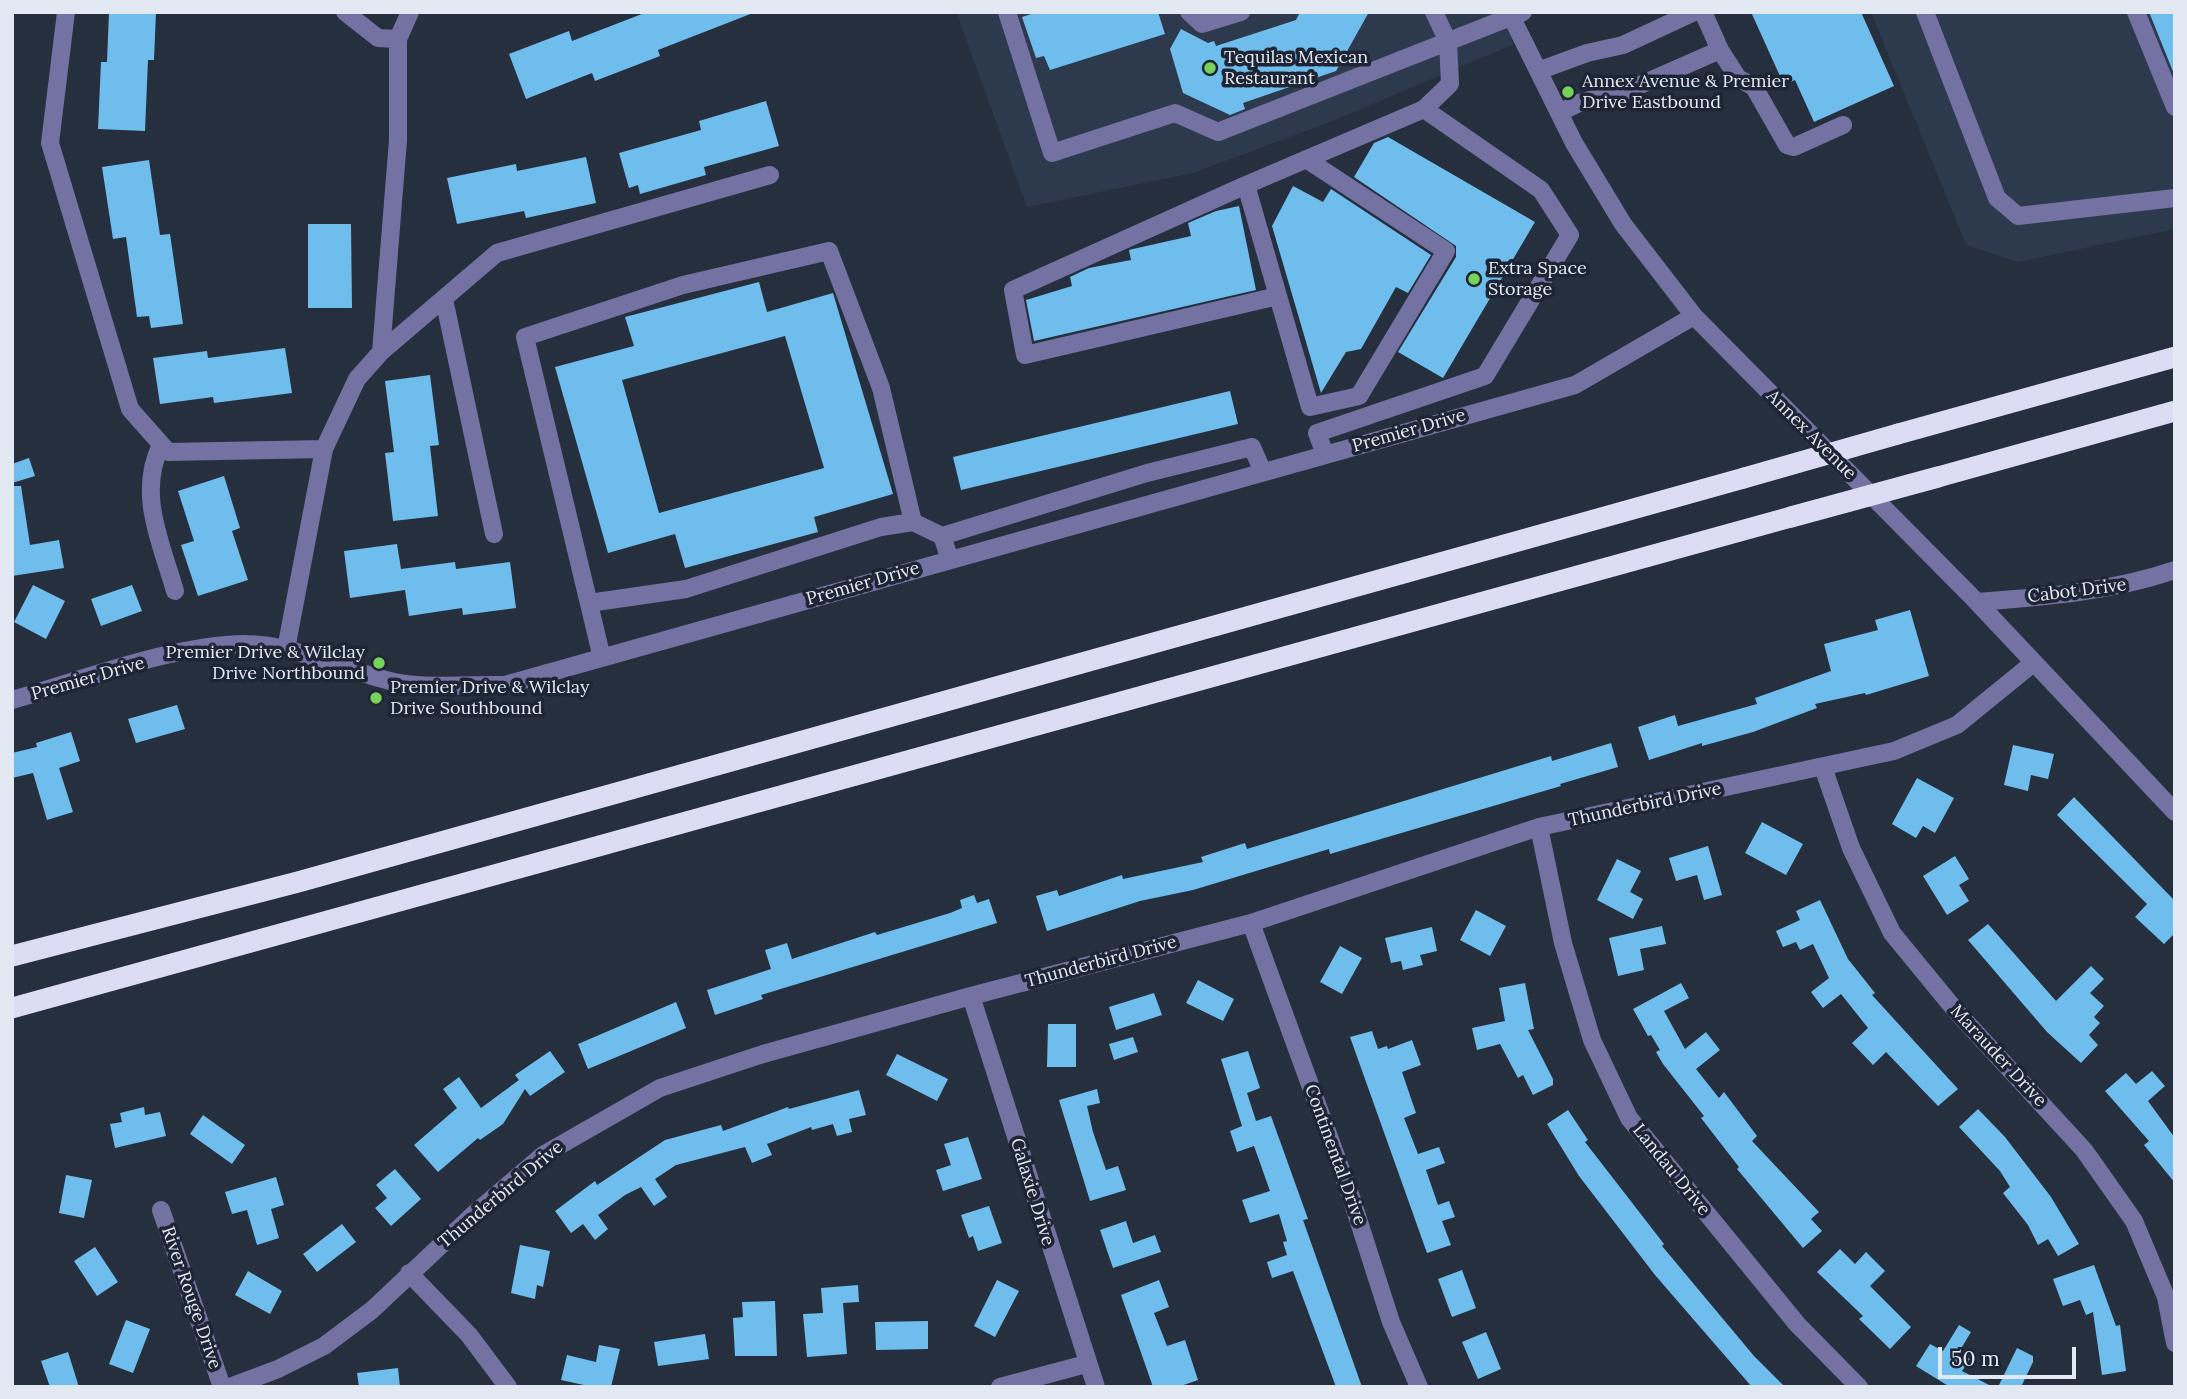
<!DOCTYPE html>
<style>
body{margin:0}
#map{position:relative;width:2187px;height:1399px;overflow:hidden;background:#262f3e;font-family:Lora,serif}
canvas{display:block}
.frame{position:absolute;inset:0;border:14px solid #e3e9f3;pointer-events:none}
.scale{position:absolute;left:1938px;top:1347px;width:138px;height:32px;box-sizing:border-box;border:4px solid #e3e9f3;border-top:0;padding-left:9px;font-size:21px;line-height:24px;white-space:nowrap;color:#e3e9f3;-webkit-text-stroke:5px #1d2534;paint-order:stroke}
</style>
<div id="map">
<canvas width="2187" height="1399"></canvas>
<div class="frame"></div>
<div class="scale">50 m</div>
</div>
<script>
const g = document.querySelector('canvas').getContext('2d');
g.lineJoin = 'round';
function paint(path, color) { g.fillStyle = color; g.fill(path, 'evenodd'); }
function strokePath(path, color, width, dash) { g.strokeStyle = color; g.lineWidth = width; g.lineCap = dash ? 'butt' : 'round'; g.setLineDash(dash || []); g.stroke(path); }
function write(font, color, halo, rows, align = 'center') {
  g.font = font + ' Lora,serif'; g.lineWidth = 7; g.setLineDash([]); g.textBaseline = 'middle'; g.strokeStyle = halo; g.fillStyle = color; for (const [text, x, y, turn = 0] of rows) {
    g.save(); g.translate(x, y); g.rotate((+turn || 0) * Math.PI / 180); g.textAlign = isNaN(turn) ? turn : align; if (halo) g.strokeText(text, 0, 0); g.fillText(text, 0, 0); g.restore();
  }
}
paint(new Path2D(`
 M956,12h543l15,32 -179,76 -142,53 -166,34z
 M1871,12h304v217l-157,33 -52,-17z`), '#2d394c');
paint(new Path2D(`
 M109,12h47l-2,48h-6l-3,71 -47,-2 3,-67h6z
 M647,12l106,1 -95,37 2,6 -65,25 -3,-8 -66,26 -17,-45 60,-23 3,10z
 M1037,12h121l7,22 -115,36 -6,-14 -8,2 -14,-41z
 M1300,12h69l-33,59 -93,32 2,6 -15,6 -47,-22 -13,-44 11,-20 27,14 6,-2 2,5 80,-26z
 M1751,12h110l33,74 -80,36 -19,-42 -11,5z
 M2149,12h26v62h-1z
 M766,101l13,45 -75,21 2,8 -66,19 -2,-9 -9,3 -10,-35 82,-23 -2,-9z
 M1388,137l147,85 -92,156 -45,-26 58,-95v-11l-102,-69 20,-34z
 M586,157l10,46 -70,15 -2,-7 -67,13 -10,-46 69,-14 1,7z
 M149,160l11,75 10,-1 13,90 -32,4 -2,-12 -12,1 -11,-80 -13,2 -11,-72z
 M1293,186l30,16 8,-13 100,66 -23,38 -12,-6 -35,62 -15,3 -25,41 -49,-167z
 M1239,206l17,84 -222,51 -8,-41 46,-14 -2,-9 19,-9 42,-8 -2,-10 4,-1 58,-13 -3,-13 28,-12z
 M308,224h43l1,84h-44z
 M759,282l8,30 66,-19 60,201 -79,23 4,15 -133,36 -10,-34 -67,19 -53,-186 79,-21 -9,-29zM785,336l39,132 -165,45 -37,-133z
 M285,348l7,45 -78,10 -1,-6 -53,7 -7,-46 54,-7 1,7z
 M430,375l9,70 -9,1 8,70 -45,5 -8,-68 9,-1 -9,-71z
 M1230,391l8,33 -277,66 -8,-33z
 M29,458l6,18 -23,7v-19z
 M224,476l16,52 -8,3 16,49 -50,16 -17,-51 13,-4 -16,-50z
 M12,486h9l9,59 29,-5 5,28 -52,8z
 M397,544l4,25 54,-7 1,7 54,-7 6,46 -53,7 -1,-7 -53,8 -4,-26 -55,8 -6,-47z
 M33,585l32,16 -19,38 -32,-17z
 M132,585l10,26 -41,15 -10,-27z
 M1910,610l19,66 -63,19 -1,-2 -50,11 2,4 -64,24 -51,14v-3l-53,17 -11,-33 37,-12 3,11 79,-22 -2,-6 76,-27 -7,-27 54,-14 -3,-10z
 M177,705l8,24 -49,14 -8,-24z
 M71,732l9,29 -21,7 14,44 -26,8 -14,-47 -21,5v-25l25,-6 -1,-4z
 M1611,743l7,24 -58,17 1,2 -231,68 -1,-5 -136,41 -53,11 -93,30 -11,-35 21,-6 2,6 63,-21 1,4 80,-17 -2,-5 44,-14 2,6 304,-93 1,5z
 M2013,745l41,9 -6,25 -17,-4 -3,16 -24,-6z
 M1917,778l37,20 -19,35 -12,-7 -7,12 -24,-14z
 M2074,797l101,104v32l-11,11 -29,-27 12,-13 -90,-89z
 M1762,822l41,22 -17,31 -41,-22z
 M1708,846l14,49 -18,5 -7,-25 -21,6 -7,-23z
 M1955,856l14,23 -10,6 10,16 -22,14 -24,-39z
 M1617,859l24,12 -11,21 13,7 -10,20 -36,-19z
 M974,895l3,8 12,-4 8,24 -236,72 2,4 -48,16 -8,-25 64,-21 -6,-19 22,-7 5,16 83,-27 2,3 73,-22 12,-5 -2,-8z
 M1820,900l28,59 27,34 -3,2 86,94 -20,17 -52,-54 -13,13 -21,-22 16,-15 -27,-34 -18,14 -12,-16 18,-14 -16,-34 -13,6 -4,-8 -13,5 -7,-16 24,-11 -4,-9z
 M1476,910l30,16 -16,30 -30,-16z
 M1988,924l68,77 35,-35 13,13 -14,14 14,13 -10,11 6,6 -11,12 9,10 -17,18 -34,-31 -79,-92z
 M1662,926l4,18 -26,5 4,21 -26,6 -9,-38z
 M1432,927l5,24 -17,4 3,10 -20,5 -2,-9 -10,2 -6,-25z
 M1340,946l22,12 -20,36 -22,-12z
 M1198,980l36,19 -11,22 -37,-18z
 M1525,983l9,46 -6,1 25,49v6l-20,10 -10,-20 -5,3 -18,-34 -23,6 -5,-22 33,-7 -6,-33z
 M1681,983l8,15 -25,13 21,38 21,-17 14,18 -24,19 23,29 5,-6 33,44 -5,5 67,71 -8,7 11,12 -19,17 -66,-79 2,-2 -38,-49 3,-2 -41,-52 -7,-12 4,-2 -9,-15 -3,1 -15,-27z
 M1154,993l8,22 -46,15 -7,-23z
 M676,1002l10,26 -98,41 -10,-25z
 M1048,1024h28v43h-29z
 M1372,1031l6,18 9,-3 1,3 24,-9 9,25 -19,7 14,41 -12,5 14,36 21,-7 6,16 -19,7 12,35 11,-4 6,16 -13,4 9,24 -24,8 -77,-216z
 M1133,1037l5,15 -24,8 -5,-16z
 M550,1051l15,21 -35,24 -5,-7 -22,35 -23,16 -2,-2 -40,34 -24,-27 43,-37 -14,-19 16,-12 22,31 38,-28 -4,-5z
 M1248,1051l12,37 -13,5 9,28 15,-5 37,103 -5,1 59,167h-26l-43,-116 -21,7 -5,-16 20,-7 -4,-13 4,-1 -8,-27 -29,9 -8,-23 28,-9 -16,-45 -17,6 -7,-21 12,-5 -21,-67z
 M897,1054l51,25 -11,22 -51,-26z
 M2152,1071l13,15 -17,15 27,37v45l-31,-38 5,-4 -44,-50 21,-18 10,11z
 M1097,1089l3,14 -13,3 6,26 13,38 12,-4 8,24 -36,11 -31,-101z
 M859,1090l7,25 -17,4 3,13 -15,4 -4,-12 -21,6 -1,-3 -44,17 5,11 -20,8 -7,-16 -69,18 -21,14 12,18 -13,9 -13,-19 -16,8 -27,20 10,14 -13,11 -12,-16 -12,9 -16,-22 40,-30 2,4 68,-45 56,-15 2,6 65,-24 1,2z
 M144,1107l1,8 15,-3 6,24 -51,12 -5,-24 12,-2 -2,-9z
 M1978,1109l27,28 46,60 28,47 -21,12 -10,-17 -10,6 -10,-20 -25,-32 7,-6 -10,-16 -41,-44z
 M1568,1110l20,30 -3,2 79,102 -2,2 92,110 31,31h-33l-97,-112 -76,-99 -32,-52z
 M203,1115l42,30 -13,19 -42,-30z
 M968,1137l14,42 -39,12 -7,-21 15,-5 -7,-21z
 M395,1169l26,30 -30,27 -16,-18 12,-10 -11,-13z
 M66,1175l26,5 -8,38 -25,-5z
 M276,1177l8,28 -13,4 8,29 -22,7 -10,-35 -15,4 -7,-22z
 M989,1206l13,37 -24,8 -5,-15 -4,2 -8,-23z
 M1126,1221l7,22 22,-8 6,17 -48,16 -13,-38z
 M342,1224l14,18 -39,30 -14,-18z
 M520,1245l30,6 -7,36 -6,-2 -2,14 -24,-6z
 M95,1247l23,35 -21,14 -23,-35z
 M1840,1249l15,15 11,-12 19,19 -15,15 41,41 -21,22 -31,-30 4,-3 -46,-44z
 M2094,1265l22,61 4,-1 6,46 -24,4 -9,-63 -7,3 -6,-15 -17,6 -10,-27z
 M1462,1270l14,38 -24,9 -14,-38z
 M248,1271l34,20 -12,23 -35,-19z
 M997,1280l22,11 -24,46 -21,-11z
 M1159,1280l10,27 -15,6 13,33 18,-6 13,40 -20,7h-25l-32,-92z
 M858,1285l1,17 -16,1 4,51 -40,3 -4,-43 20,-1 -2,-25z
 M775,1301l2,55h-42l-2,-38 10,-1 -1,-15z
 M126,1320l24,9 -17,44 -24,-9z
 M928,1321v28l-52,1 -1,-28z
 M1959,1325l12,7 -12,20 11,7 -8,12 31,16h-43l-34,-21 14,-22 13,7z
 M1486,1332l15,37 -23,10 -16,-37z
 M705,1334l4,25 -51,7 -4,-24z
 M599,1345l21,4 -9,38h-18l-32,-7 6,-25 29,7z
 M2017,1348l16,8v6l-12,25h-23z
 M68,1352l11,35h-29l-9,-26z
 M398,1368l2,19h-41l-2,-14z`), '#6fbdec');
strokePath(new Path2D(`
 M66,12l-16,131 80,266 38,43 156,-3
 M345,12l33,26 20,1
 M1007,12l45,141 123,-40 43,19 305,-120
 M1189,12l13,12 39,-12
 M1509,12l65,131 49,81 71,92 283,286 198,210
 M1703,12l17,38 18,28 16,9 33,58 7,2 49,-22
 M1925,12l72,186 21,18 157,-18
 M2136,12l39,95
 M1538,71l49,-18 36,-8 71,-33
 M1559,113l20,-10 52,-14 89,-39
 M1306,159l140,92 -87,145 -49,11 -64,-222 178,-76 26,-25 -2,-42 -14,-30
 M1246,185l-233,105 12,65 253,-59
 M444,299l50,235
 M381,352l116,-99 273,-78
 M161,445c-24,49 0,97 14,146
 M1325,454l-8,-21 168,-57 85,-141 -29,-45 -117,-81
 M942,536l205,-63 105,-26 11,25
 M1977,602c67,-5 133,-10 198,-32
 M589,603l97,-14 195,-62 32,-5
 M286,649l38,-200 33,-70 24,-27 17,-212v-101l12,-27
 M602,658l-77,-321 158,-52 146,-34 52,137 32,134 29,14 8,24
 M12,700c71,-20 160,-55 233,-56 50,0 100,27 149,38 32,7 77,2 111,3l1070,-300 119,-69
 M1823,767l28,81 41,85 64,78 128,139 50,71 32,76 9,46
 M1539,827l24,116 29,97 37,78 168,206 62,63
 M1251,923l100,274 40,125 28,65
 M971,996l125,391
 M161,1210l61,177
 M409,1273l60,62 39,52
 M230,1387l48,-18 46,-23 48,-36 102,-96 69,-59 117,-67 103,-34 208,-58 280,-73 288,-96 355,-76 63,-26 75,-61
 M1000,1387l86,-23`), '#7472a2', 18);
strokePath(new Path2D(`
 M1898,434l277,-77
 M1938,477l237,-66
 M12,956l286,-74 1446,-404
 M12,1008l1779,-491`), '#dcddf5', 21);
strokePath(new Path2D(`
 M1744,478l154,-44
 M1791,517l147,-40`), '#dcddf5', 21);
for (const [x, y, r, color] of [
 [1210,68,7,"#76d25a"],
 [1568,92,7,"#76d25a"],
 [1474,279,7,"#76d25a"],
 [379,663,7,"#76d25a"],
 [376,698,7,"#76d25a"]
]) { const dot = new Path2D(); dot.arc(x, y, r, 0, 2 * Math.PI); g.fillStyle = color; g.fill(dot); strokePath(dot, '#1d2534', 2.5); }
write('18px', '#e3e9f3', '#1d2534', [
 ["Tequilas Mexican",1224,58],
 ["Restaurant",1224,79],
 ["Annex Avenue & Premier",1582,82],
 ["Drive Eastbound",1582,103],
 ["Extra Space",1488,269],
 ["Storage",1488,290],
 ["Premier Drive & Wilclay",365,653,"right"],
 ["Drive Northbound",365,674,"right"],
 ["Premier Drive & Wilclay",390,688],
 ["Drive Southbound",390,709]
], 'left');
write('18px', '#e3e9f3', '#1d2534', [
 ["Premier Drive",1409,431,-16],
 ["Annex Avenue",1811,435,45],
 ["Premier Drive",863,584,-16],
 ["Cabot Drive",2077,591,-7],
 ["Premier Drive",88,679,-16],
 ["Thunderbird Drive",1645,805,-12],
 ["Thunderbird Drive",1101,962,-15],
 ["Marauder Drive",1998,1056,47],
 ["Continental Drive",1335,1155,70],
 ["Landau Drive",1671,1170,51],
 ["Galaxie Drive",1032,1192,73],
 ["Thunderbird Drive",501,1195,-40],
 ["River Rouge Drive",191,1298,71]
]);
</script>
